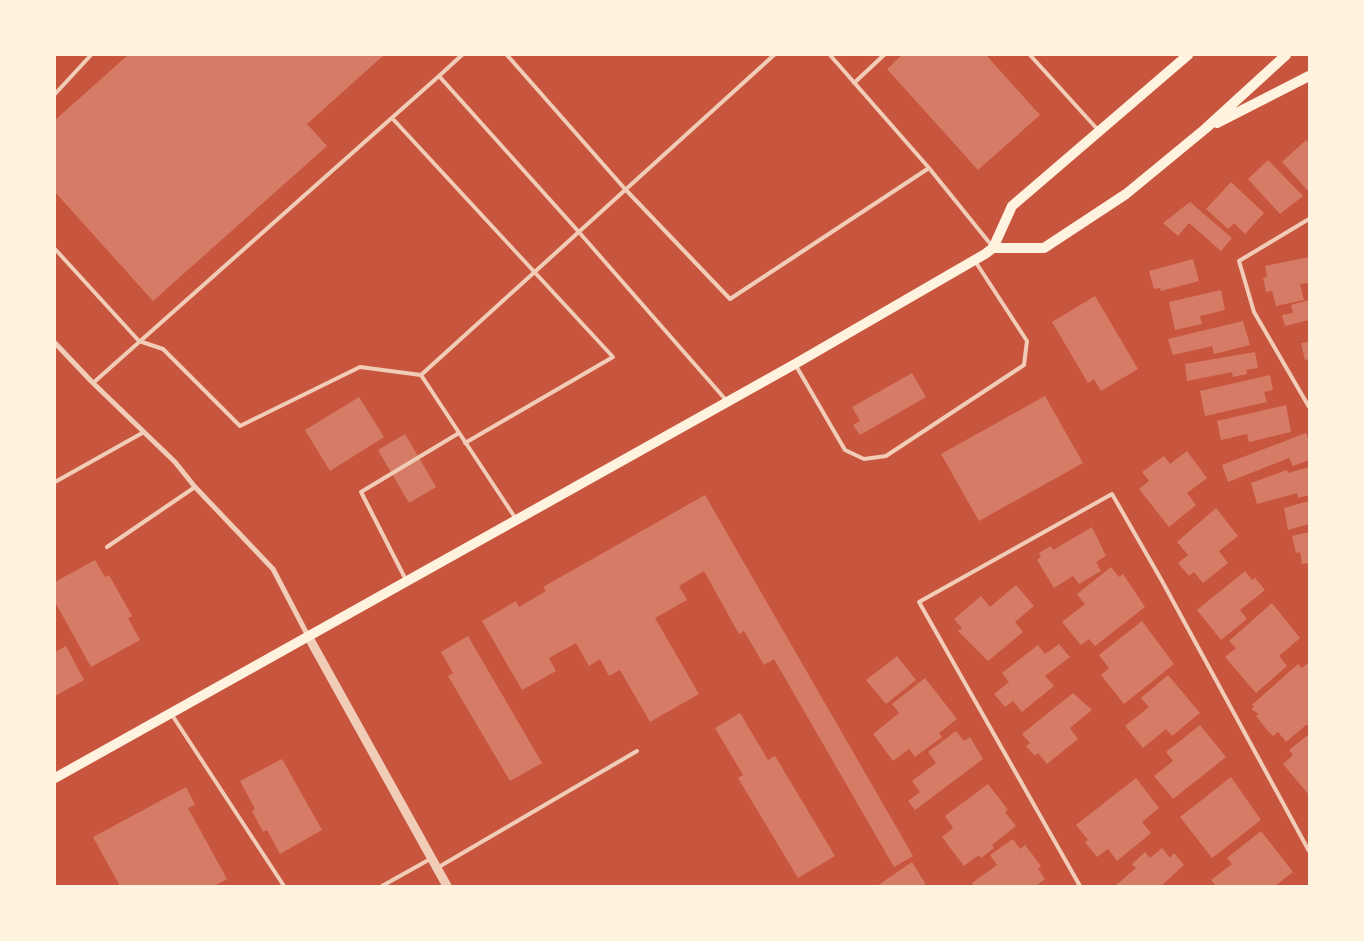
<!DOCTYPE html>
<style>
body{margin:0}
#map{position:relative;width:1364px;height:941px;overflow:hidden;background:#c8553d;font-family:"Crimson Pro",serif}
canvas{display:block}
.frame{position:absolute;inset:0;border:56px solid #fff3e0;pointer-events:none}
</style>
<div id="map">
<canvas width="1364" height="941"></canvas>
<div class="frame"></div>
</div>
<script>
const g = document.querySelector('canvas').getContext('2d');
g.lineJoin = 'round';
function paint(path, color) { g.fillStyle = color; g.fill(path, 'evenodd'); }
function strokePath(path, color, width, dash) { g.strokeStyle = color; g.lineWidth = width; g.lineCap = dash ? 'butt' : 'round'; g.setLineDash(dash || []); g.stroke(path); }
paint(new Path2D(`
 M128,55h256l-77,69 20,22 -174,155 -98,-109v-72z
 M902,55h84l54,60 -62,55 -91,-101z
 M1306,140l3,4v48l-27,-30z
 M1268,160l35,36 -23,18 -32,-35z
 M1231,182l33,31 -19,21 -11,-11 -6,6 -22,-20z
 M1190,202l42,36 -11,13 -32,-28 -11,13 -15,-13z
 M1309,257v26l-9,1 4,16 -28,6 -4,-15 -6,1 -3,-14 4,-1 -2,-11z
 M1193,259l6,22 -38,10 -1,-3 -6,1 -5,-18z
 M1221,290l4,20 -25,6 2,8 -27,6 -6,-28z
 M1095,296l43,73 -37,22 -7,-12 -6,4 -36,-61z
 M1309,300v20l-24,6 -3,-11 11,-2 -2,-8z
 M1243,321l7,24 -36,9 -2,-8 -39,9 -5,-16z
 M1309,342v17l-4,1 -4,-17z
 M1255,352l3,16 -12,2 1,4 -14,3 -1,-5 -45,9 -2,-17z
 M912,373l14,24 -66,38 -7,-10 7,-4 -8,-14z
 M1270,375l3,15 -9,2 3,10 -62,14 -5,-25z
 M1045,396l38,67 -104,58 -38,-67z
 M359,397l25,40 -54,34 -25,-41z
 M1286,405l5,27 -42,10 -2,-8 -26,6 -4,-19z
 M1306,433l3,8v19l-16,6 -4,-8 -61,24 -6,-17z
 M405,434l31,53 -27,16 -31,-53z
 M1187,451l20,27 -20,15 9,12 -27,22 -30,-38 10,-8 -7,-9 22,-16 6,8z
 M1309,467v28l-11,3 -1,-5 -40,11 -6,-21 36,-13 1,3z
 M705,495l208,361 -19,11 -120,-208 -10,6 -20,-34 -5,3 -35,-63 -25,15 8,14 -32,18 44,76 -49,28 -30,-52 -11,6 -9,-17 -11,7 -13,-23 -27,15 7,13 -34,19 -40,-69 34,-20 3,6 27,-16 -3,-4z
 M1309,501v23l-21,6 -4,-22z
 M1216,508l22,28 -19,15 9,12 -25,20 -9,-11 -5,4 -11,-13 10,-8 -11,-13z
 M1092,527l14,29 -10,6 5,9 -22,13 -6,-8 -19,12 -17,-28 4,-3 -2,-4 12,-7 2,4z
 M1309,532v31l-7,1 -2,-12 -4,1 -4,-17z
 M95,560l10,17 4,-2 23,41 -4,2 12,22 -49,27 -36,-65v-20z
 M1111,567l8,10 4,-3 22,33 -50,39 -6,-7 -8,6 -19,-23 23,-18 -8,-10z
 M1245,571l7,9 3,-2 10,12 -25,20 7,9 -26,21 -24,-30z
 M1016,585l18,21 -19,16 8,10 -35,29 -30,-30 4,-3 -8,-9 27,-23 9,11z
 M1272,603l28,35 -21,18 8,10 -31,27 -31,-36 11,-9 -7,-7z
 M1142,621l32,43 -50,40 -23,-29 8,-7 -10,-13z
 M468,636l74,127 -32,18 -62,-105 5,-3 -12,-21z
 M1059,644l11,13 -25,19 9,10 -32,26 -9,-11 -8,6 -11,-13 15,-12 -7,-9 36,-28 7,9z
 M66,646l18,34 -29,16v-44z
 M897,656l19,24 -30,24 -20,-24z
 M1309,662v63h-3l-20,17 -8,-10 -5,4 -6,-6 -11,-14 3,-2 -8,-5 3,-2 -2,-2 46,-41 4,4z
 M1168,675l32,38 -28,23 -6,-7 -23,19 -18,-22 24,-19 -8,-9z
 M925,678l32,41 -18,14 3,4 -27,20 -6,-8 -16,12 -20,-27 26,-21 -7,-9z
 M1073,693l19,17 -22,18 8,11 -31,25 -9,-11 -3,3 -9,-10 4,-3 -8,-9z
 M740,713l28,47 7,-4 60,100 -37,22 -60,-100 5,-3 -28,-47z
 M1200,725l26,32 -53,42 -19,-23 19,-15 -7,-9z
 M956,731l8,10 6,-4 13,22 -68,51 -7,-9 12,-9 -8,-11 24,-18 -8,-11z
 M1309,734v61l-26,-31 10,-9 -4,-5z
 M282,759l40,71 -42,24 -13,-24 -4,2 -11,-21 3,-2 -15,-28z
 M1231,777l30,43 -49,38 -32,-41z
 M1136,778l23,30 -17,14 9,11 -34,28 -9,-12 -11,8 -12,-15 3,-2 -12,-15z
 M988,784l20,26 -3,2 11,14 -24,19 2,3 -13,10 -2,-3 -15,11 -22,-29 11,-9 -8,-12z
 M186,787l9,18 -7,3 39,71 -13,7h-94l-27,-49z
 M1261,831l32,41 -18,14h-59l-5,-6 21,-16 -5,-6z
 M1013,839l7,10 5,-4 16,21 -3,3 7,10 -9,7h-62l-2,-3 25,-18 -7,-10z
 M1162,848l8,10 4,-5 10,12 -23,21h-46l21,-18 -4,-4 13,-12 5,6z
 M912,862l13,21 -1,3h-47z`), '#d67c66');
strokePath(new Path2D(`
 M507,55l118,134 105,110 199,-131
 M830,55l99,113 63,78
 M1030,55l69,76
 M439,76l23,-21
 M854,83l30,-28
 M55,94l36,-39
 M392,118l221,239 -148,86
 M1309,219l-70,42 15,51 55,95
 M55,249l84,92 24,8 77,77 120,-59 61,8 353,-320
 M795,364l50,86 19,9 22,-3 138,-91 3,-24 -52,-80
 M421,375l95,144
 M93,383l346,-307 139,155 148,169
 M55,482l89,-50
 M107,547l88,-60
 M406,580l-45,-88 98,-59
 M172,715l112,171
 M437,868l200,-117
 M382,886l50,-28
 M1080,886l-161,-284 193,-108 50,87 147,270`), '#f1ccb7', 4);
strokePath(new Path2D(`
 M55,343l38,40 82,79 20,25 78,82 35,67`), '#f1ccb7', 5);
strokePath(new Path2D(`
 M308,636l139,250`), '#f1ccb7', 9);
strokePath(new Path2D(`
 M1217,123l92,-47
 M993,248h51l82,-54 79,-65 81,-74
 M55,778l740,-414 190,-110 8,-6 19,-42 176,-151`), '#fff3e0', 10);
</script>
